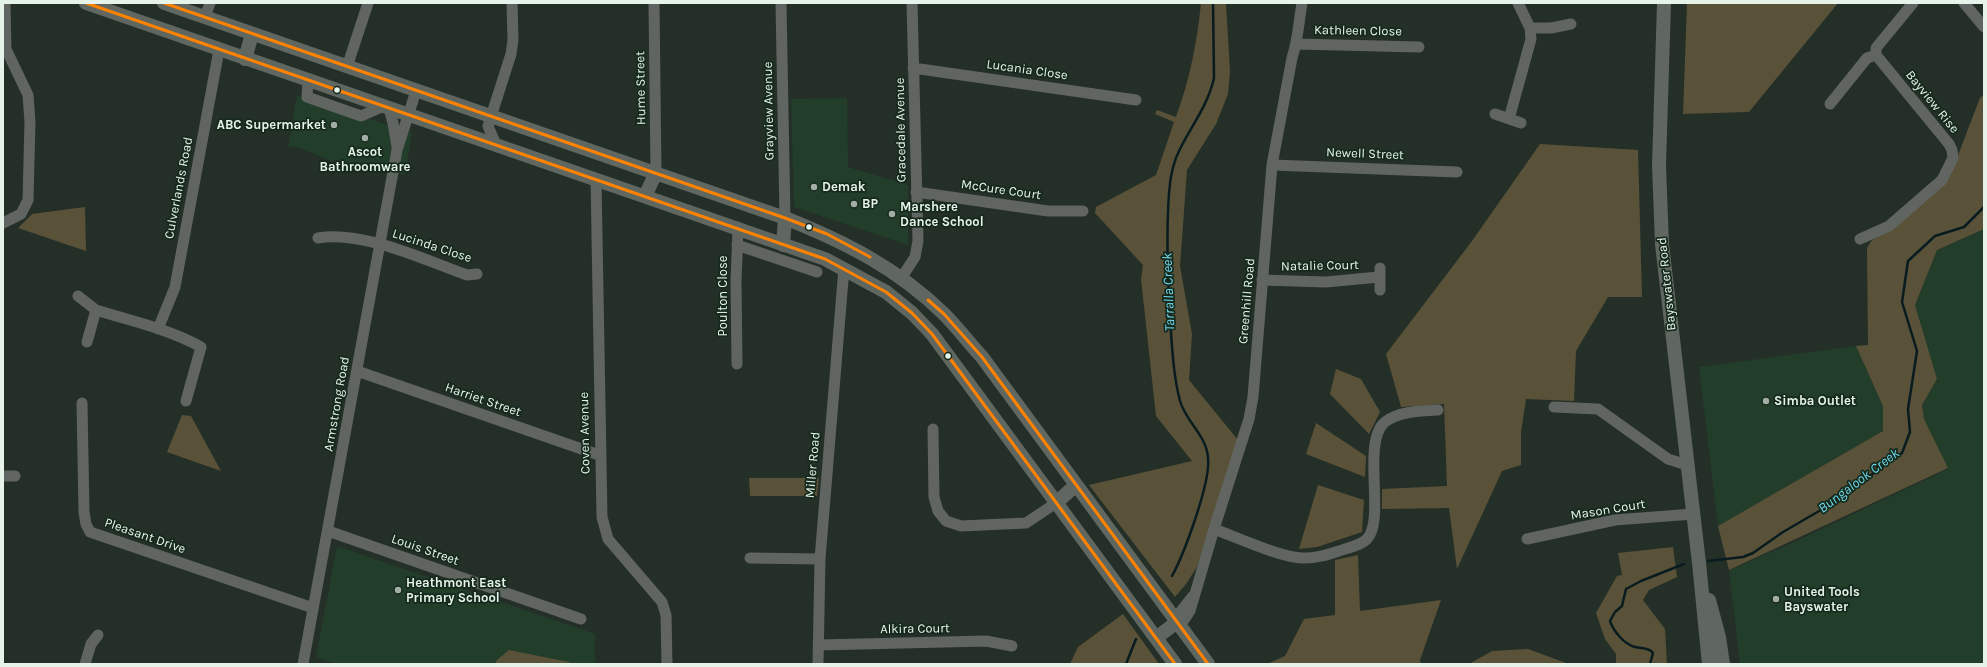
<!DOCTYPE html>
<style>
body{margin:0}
#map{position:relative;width:1987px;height:667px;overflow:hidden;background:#242f27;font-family:Karla,sans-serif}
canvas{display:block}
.frame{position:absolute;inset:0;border:4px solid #e6f3e9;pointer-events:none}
</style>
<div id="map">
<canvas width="1987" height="667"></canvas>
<div class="frame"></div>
</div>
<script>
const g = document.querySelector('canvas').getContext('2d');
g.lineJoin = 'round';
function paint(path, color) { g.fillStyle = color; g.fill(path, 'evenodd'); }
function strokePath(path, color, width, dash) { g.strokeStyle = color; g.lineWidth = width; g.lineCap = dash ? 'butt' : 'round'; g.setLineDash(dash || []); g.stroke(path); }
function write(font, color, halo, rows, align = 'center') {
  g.font = font + ' Karla,sans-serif'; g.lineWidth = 3.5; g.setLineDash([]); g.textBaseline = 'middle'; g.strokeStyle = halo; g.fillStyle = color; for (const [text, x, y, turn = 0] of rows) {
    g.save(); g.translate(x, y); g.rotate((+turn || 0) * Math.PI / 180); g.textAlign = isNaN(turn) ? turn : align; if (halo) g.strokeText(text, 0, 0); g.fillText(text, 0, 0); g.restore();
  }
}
paint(new Path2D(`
 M297,95l115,38 -7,42 -74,-14 -31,-13 -12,-2z
 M847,98l1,69 60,18v60l-114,-38 -3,-108z
 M1984,229v435h-244l-11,-94 61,-26 158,-75 -24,-50 -2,-14 15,-26 -22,-74 22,-55z
 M1856,346l27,60v25l-165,95 -19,-159z
 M337,546l258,88v30h-259l-20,-7z`), '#233d2b');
paint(new Path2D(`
 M1201,3h25l4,69 -2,22 -12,30 -29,46 -7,96 12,68 -3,46 49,60 -41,127 -11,17 -11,13 -86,-112 103,-24 -36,-45 -15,-137 2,-14 -48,-52 1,-6 60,-32 18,-53 -19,-8 2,-4 19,7c14,-38 21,-75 25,-114z
 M1687,3h151l-89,109 -66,2z
 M1984,95v134l-47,21 -22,55 22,74 -15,26 2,14 24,49 -219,102 -11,-44 165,-95v-25l-27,-60 12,-1 -1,-97 5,-8 11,-6 67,-58 30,-78z
 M1540,144l98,6 4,147h-34l-32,54 -2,50 -48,-2 -5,33v33l-19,6 -45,98 -8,-61 -67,1v-20l65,-3 -3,-82 -43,3 -15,-53 86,-113z
 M85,207l1,44 -68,-23 14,-14z
 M1336,369l25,10 19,33 -11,22 -39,-40z
 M182,415l9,1 30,55 -54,-19z
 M1316,423l50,33 -1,21 -59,-23z
 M749,478h70l-2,18h-67z
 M1318,485l46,15 -2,32 -45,15 -18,2z
 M1673,547l4,30 -28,13 -6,10 22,29 2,35h-51v-10l-11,-15 -9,-26 21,-37 5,-1 -4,-22z
 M1358,555l2,56 81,-11 -21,60 1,4h-154l18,-8 19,-37 31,-4v-55z
 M1123,614l36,50h-89l8,-17z
 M1528,649l41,15h-100l23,-13z
 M509,650l60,12 2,2h-76l2,-4z`), '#595239');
strokePath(new Path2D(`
 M1708,561l35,-4 10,-4 30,-21 43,-25 76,-54 8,-21 -2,-23 9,-58 -15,-49 6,-41 27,-25 29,-9 20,-20
 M1172,576c12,-22 39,-94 36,-118 -1,-22 -22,-36 -28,-57 -7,-27 -8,-55 -10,-84 -2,-41 -4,-82 -1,-124 1,-14 4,-31 11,-44 12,-24 28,-44 34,-71l-1,-75
 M1126,664l10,-25
 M1650,664l3,-11c-5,-6 -11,-4 -18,-6 -11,-3 -21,-15 -25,-26l5,-9 7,-6 4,-17 15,-8 43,-17`), '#081c1f', 2.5);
strokePath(new Path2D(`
 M654,3l2,170
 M781,3l4,215
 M1964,3l20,24
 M205,17l5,-14
 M1530,28h21l20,-4
 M1297,44l122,3
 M347,67l21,-64
 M913,68l223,32
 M308,80l-1,17 54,19 23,-10
 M1830,104l37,-46 9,-3
 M389,108l4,15 4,24
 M1495,114l26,9
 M1509,119l22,-80 -1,-11 -12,-25
 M496,145l-8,-19 23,-72 2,-14 -1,-37
 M1272,165l185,7
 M596,179l6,338 6,22 54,63 4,13 1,49
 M916,192l132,19h35
 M3,223l18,-9 7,-14 2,-78 -2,-27 -22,-46 -1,-46
 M318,238c44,-8 107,22 149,37l10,-1
 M1860,239l29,-13 53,-46 11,-22 -1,-8 -3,-6 -73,-89v-7l37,-45
 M737,245l80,27
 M1380,268v22
 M902,277l13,-20 3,-16 -6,-238
 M1262,280l64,2 53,-5
 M78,296l18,14 -9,32
 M96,310c35,11 73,19 105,37l-15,54
 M158,329l17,-42 44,-237
 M737,364l-1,-83 2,-52
 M357,371l242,84
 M82,403l2,109 2,12 4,8 223,76
 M1554,407l44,2 70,50 19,6
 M933,429l1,68 4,14 8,10 15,5 65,-3 30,-20
 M3,476h12
 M1214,529c22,8 68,29 89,29 14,1 29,-5 42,-9 7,-2 16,-4 22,-10 19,-20 -6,-97 18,-117 14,-11 36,-11 53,-12
 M328,531l253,88
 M1527,539l88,-19 78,-6
 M750,558l70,1
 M1193,596l-15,19 -1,7 7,-2 6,-9 24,-82 35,-110 4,-22 19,-232 20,-107c6,-18 7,-37 10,-55
 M819,645l167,-4 26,5
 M85,664l6,-20 7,-9
 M303,664l94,-514 19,-59
 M818,664l2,-105 24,-291`), '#616561', 11);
strokePath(new Path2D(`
 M86,3l739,256 61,33 26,21 20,21 243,330
 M164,3l621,215c60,24 112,50 159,96 13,13 25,29 38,43l226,307
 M1664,3l-5,162 3,79 37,319 10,101
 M245,59l7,-25
 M645,196l11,-23
 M783,245l2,-27
 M1056,503l20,-18
 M1709,600l10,37 4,27
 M1156,638l21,-16`), '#606660', 14);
strokePath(new Path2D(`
 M86,3l739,256 61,33 26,21 20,21 243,330
 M164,3l621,215 42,16 43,23
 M928,300l16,14 38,43 226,307`), '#ff8200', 3);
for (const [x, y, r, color] of [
 [337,90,3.5,"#e6f3e9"],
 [334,125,4,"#a2aea5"],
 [365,138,4,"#a2aea5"],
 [814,187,4,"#a2aea5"],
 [854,204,4,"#a2aea5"],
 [892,214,4,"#a2aea5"],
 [809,227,3.5,"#e6f3e9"],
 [948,356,3.5,"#e6f3e9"],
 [1766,401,4,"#a2aea5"],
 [398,590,4,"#a2aea5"],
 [1776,599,4,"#a2aea5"]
]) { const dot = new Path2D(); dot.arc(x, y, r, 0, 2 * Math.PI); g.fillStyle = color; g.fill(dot); strokePath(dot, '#152a1c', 1.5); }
write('13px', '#e6f3e9', '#152a1c', [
 ["Kathleen Close",1358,31,1],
 ["Lucania Close",1027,70,8],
 ["Hume Street",641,88,-91],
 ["Bayview Rise",1932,102,51],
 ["Grayview Avenue",769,111,-91],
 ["Gracedale Avenue",901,130,-91],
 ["Newell Street",1365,154,2],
 ["Culverlands Road",179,188,-79],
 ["McCure Court",1001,190,8],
 ["Lucinda Close",432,246,18],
 ["Natalie Court",1320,266,-1],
 ["Bayswater Road",1667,284,-96],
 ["Poulton Close",723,296,-90],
 ["Greenhill Road",1247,301,-85],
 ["Harriet Street",483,400,19],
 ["Armstrong Road",337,404,-80],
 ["Coven Avenue",585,433,-91],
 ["Miller Road",813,465,-85],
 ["Mason Court",1608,510,-9],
 ["Pleasant Drive",145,536,19],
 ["Louis Street",425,550,19],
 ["Alkira Court",915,629,-1]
]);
write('bold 13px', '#e6f3e9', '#152a1c', [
 ["ABC Supermarket",326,125,"right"],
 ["Ascot",365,152,"center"],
 ["Bathroomware",365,167,"center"],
 ["Demak",822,187],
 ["BP",862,204],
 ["Marshere",900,207],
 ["Dance School",900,222],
 ["Simba Outlet",1774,401],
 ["Heathmont East",406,583],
 ["Primary School",406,598],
 ["United Tools",1784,592],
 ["Bayswater",1784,607]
], 'left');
write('italic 14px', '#70d8ee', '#152a1c', [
 ["Tarralla Creek",1169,292,-92],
 ["Bungalook Creek",1859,481,-37]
]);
</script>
